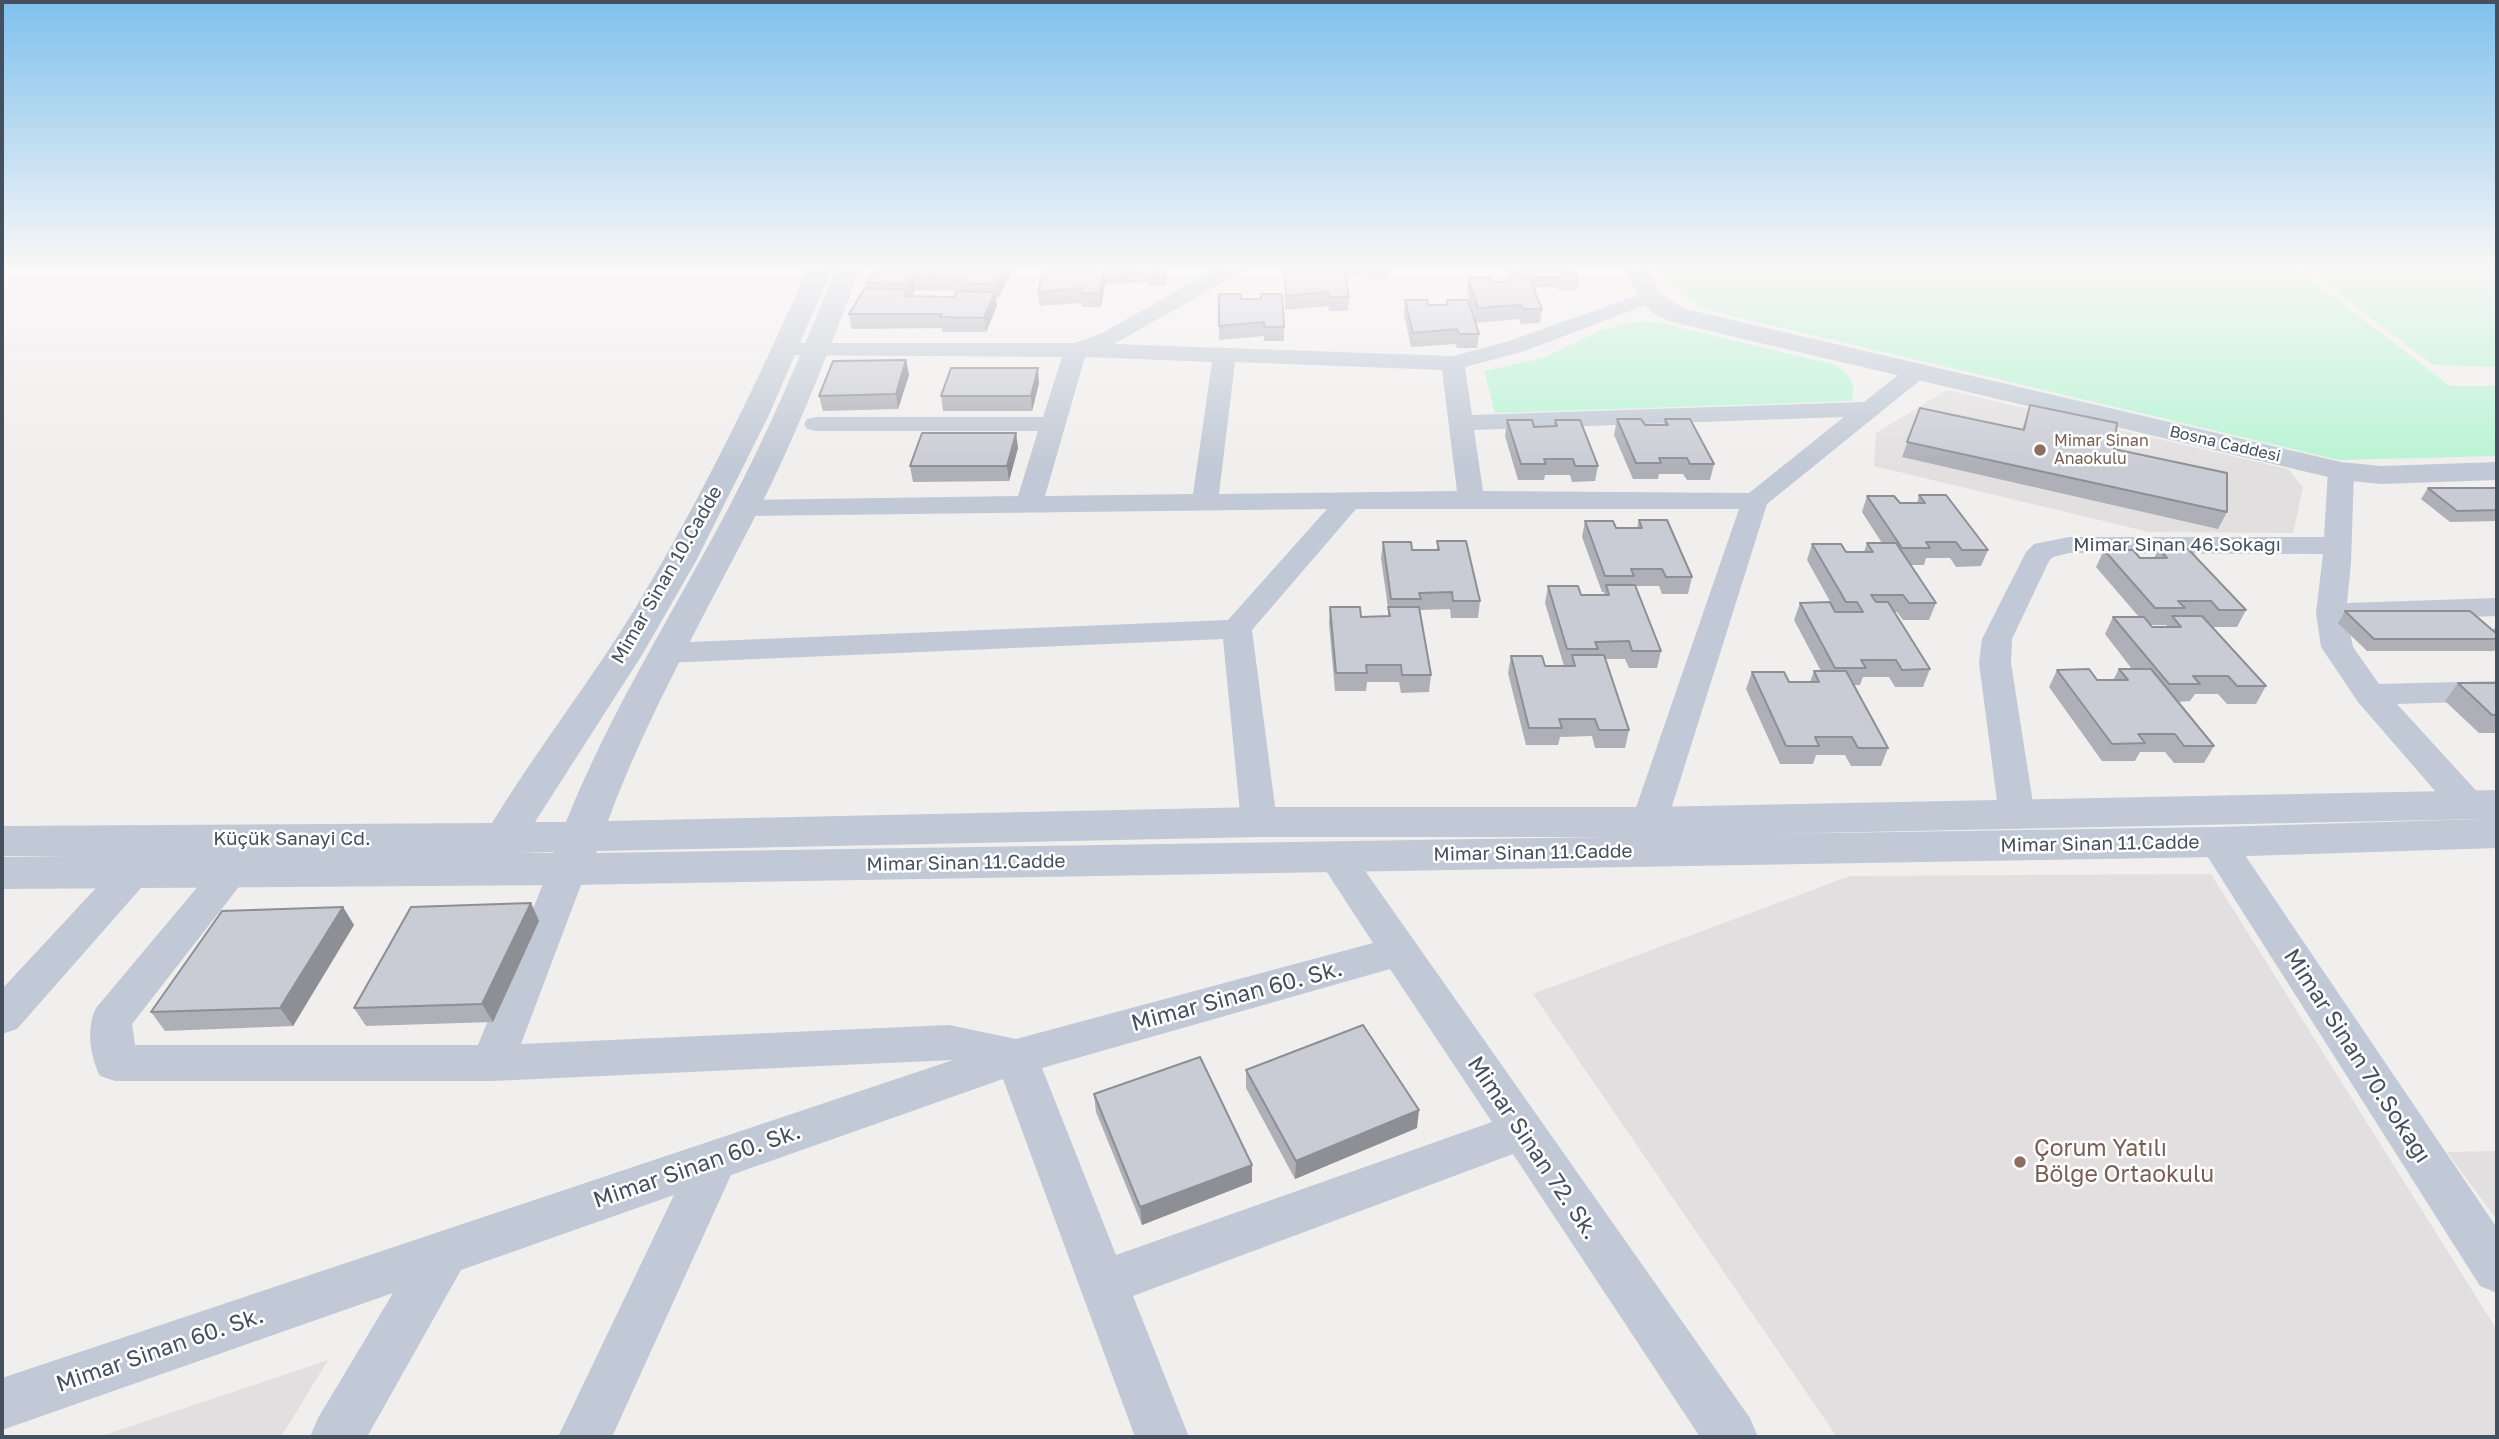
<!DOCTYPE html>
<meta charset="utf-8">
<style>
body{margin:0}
#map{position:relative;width:2499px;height:1439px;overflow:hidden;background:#f1eeee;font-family:"Golos Text",sans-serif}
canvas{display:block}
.frame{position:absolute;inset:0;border:4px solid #44505e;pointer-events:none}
</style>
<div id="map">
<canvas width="2499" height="1439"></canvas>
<div class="frame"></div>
</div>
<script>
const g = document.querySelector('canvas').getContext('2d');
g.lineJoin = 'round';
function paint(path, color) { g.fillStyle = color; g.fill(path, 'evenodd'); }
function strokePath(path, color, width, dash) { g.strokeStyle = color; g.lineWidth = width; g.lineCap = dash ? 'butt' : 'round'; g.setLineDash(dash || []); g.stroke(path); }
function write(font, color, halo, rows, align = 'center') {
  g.font = font + ' "Golos Text",sans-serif'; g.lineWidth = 5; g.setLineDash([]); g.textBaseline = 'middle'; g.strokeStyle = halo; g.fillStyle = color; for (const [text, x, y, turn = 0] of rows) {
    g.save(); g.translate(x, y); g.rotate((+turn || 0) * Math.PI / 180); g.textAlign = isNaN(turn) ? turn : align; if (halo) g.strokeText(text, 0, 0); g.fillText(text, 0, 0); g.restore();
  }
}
paint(new Path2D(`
 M1947,390l341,79 15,18 -10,46 -144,-1 -275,-66 2,-33z
 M2211,874l286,456v107h-660l-304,-443 317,-118z
 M2497,1151v69l-50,-68z
 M328,1360l-47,77h-182z`), '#e2dfe0');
paint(new Path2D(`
 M1653,266h640l157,120h47v70l-158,4 -637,-151 -40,-31z
 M2303,266h194v101l-64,-2z
 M1641,321l19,2 172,41c15,8 27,19 19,37l-356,12 -11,-42 59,-13 61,-29z`), '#b8f4d3');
paint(new Path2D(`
 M1222,266h26l-3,4 -131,74 339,12 56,-15 140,-50 7,2 4,4 -4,4 -131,50 -60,16 7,48 392,-13 44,-35h16l4,5 -4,5 -157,127 -100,318 -5,9 -13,4 -13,-4 -5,-9 108,-313h-383l-104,121 25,192 -5,9 -13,4 -13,-4 -5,-9 -18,-183 -558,24 -11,-3 -5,-7 5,-7 11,-3 563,-23 99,-111 -583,7 -10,-2 -4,-6 4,-6 10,-2 274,-4 20,-65h-222l-9,-2 -3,-5 3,-5 9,-2h227l19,-60 -276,-2 -8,-2 -3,-5 3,-5h296l26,-9zM1085,357l127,5 -19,132 -148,2zM1235,362l207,8 15,121 -238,3zM1844,417l-95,76 -266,-2 -9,-61z
 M2341,463l9,2 4,6 -3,92 -4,40 150,-5v18l-149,6 5,25 26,37 118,-3v20l-100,3 84,92 5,9 -5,9 -13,3 -13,-3 -97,-112 -37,-55 -5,-34 7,-59 -254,-1 -16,4 -4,4 -37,78 -1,24 24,153 -5,9 -13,4 -13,-4 -5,-9 -20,-153 3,-24 44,-87 8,-8 35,-7h255l4,-66 4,-6z
 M2217,829l13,4 267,395v65l-17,-7 -276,-435 -5,-9 5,-9z
 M1336,844l13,4 401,570 8,19h-58l-187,-283 -380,142 56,141h-54l-132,-358 -272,96 -119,262h-54l116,-242 -213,75 -94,167h-57l8,-19 75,-125 -391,137v-52l951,-318 -461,21h-377l-15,-5c-10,-20 -14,-49 -4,-68l124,-148 13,-4 13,4 6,10 -120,154 3,21h343l71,-176 6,-10 13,-4 13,4 6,10 -66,175 428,-19 67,14 357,-96 -56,-86 6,-9zM1390,969l102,153 -376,133 -74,-187z
 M135,856l13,4 6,10 -6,10 -131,149 -15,5v-45l120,-129z`), '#c0c9d5');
paint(new Path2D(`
 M809,266h24l-64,149 -73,146 -54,94 -107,167h31c44,-110 107,-209 162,-313 41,-78 76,-161 109,-243h24c-31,82 -63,166 -103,245 -52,102 -110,202 -150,310l651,-14h390l848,-17v58l-280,9 -1649,28 -566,4v-32l66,-1h-66v-30l490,-3c45,-74 99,-142 144,-216 66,-110 121,-224 173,-341zM2483,819l-266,8 -449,7zM1259,837h347l-1010,16 1,-2zM554,852l-1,1h-36h1z
 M1623,266h24l12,27 26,16 656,153 40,4 116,-4v18l-116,4 -40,-4 -665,-157c-32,-8 -41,-30 -53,-57z`), '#c0c9d5');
paint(new Path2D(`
 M877,266l133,8 -12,24h-2l1,8 -11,26h-44v-4l-90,1 -3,-15 18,-26 -1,-5zM915,290l41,1 -2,6 -42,-1z
 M1106,266v3l62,-3 -2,20h-19v-4l-42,3v-2l-4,24h-19v-4l-43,3 -1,-14 28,-25z
 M1284,266l21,5h18v-5h64v12h-18l-1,-4 -23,2 4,21 -1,14h-19l-1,-5 -43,4z
 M1507,266h65l7,16 -2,9h-18l-2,-4h-20l-1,3h-1l7,19 -2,14 -19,1 -2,-5 -43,4 -9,-31 1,-14 23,4h17l1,-5h2z
 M1241,299l43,28v14h-20v-5l-45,4v-14z
 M1405,300l23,5h18l1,-5 32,34 -2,14h-20l-1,-4 -45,3 -7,-32z
 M906,360l3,15 -11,34 -75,2 -4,-15z
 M1039,383l-7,28h-89l-2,-15z
 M2030,405l84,44 113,63 -9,17 -316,-72 18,-49 102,22z
 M1617,419l28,6h18l2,-6 49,45 -4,16h-23l-4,-6h-24l-1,5h-25l-19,-44z
 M1507,420l27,7 20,-1 1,-6 43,46 -3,15 -23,1 -2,-7h-25l-1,5h-26l-13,-44z
 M1016,433l2,15 -9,33 -96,1 -3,-16z
 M2428,488h69v33l-47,1 -29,-23z
 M1919,495l69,55 -7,16 -25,1 -6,-9h-24l-2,7h-14l26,38 -7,17h-26l-6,-8h-3l36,57 -7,18h-28l-6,-10h-26l-3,8h-6l34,63 -7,18h-30l-6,-11h-29l-3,9h-33l-34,-75 6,-17 37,10h21l4,-11h7l-27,-51 6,-17 36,9 -29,-52 5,-16 34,8h18l3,-9h15l-20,-31 5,-16 33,7h17z
 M1639,520l53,57 -4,17h-26l-3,-8h-24l26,65 -4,17h-28l-4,-9h-20l24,71 -4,18h-30l-3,-12 -32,1 -2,8h-32l-18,-72 3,-17 34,10h19l-19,-63 3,-17 33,9h23v-3h-2l-20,-55 3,-16 31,7h21z
 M1437,541l43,60 -2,17h-27l-1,-9 -30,1 11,65 -2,17 -28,1 -2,-11h-32l-1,9h-31l-6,-67 1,-17 31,10 27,-1v-8l-7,-50 2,-16 29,8h25z
 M2159,549l87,61 -9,17h-25l54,59 -10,18h-29l-9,-10h-23l-5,7 -12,1 36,44 -10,17h-30l-9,-11h-25l-5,9h-33l-53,-74 8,-17 40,10h16l6,-11h13l-27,-35 8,-17h26l-43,-50 8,-17 36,8h14zM2151,625h16l-1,2h-14z
 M2345,611l152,23v13l-3,4h-127l-29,-28z
 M2497,625v9l-4,-4z
 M2458,683h39v50h-18l-34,-32z
 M531,903l8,18 -46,101 -127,4 -12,-18z
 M343,907l11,18 -61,101 -128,5 -14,-19z
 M1246,1070l171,58 -122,51 -49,-91z
 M1094,1094l158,88 -110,43 -46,-113z`), '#aeafb7');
paint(new Path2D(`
 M1005,266h4l1,8 -12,24 -2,-14z
 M1105,266h1v9l-1,1v7l-4,24 -1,-14z
 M913,276l2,14 -4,8 -2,-14z
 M995,292l2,14 -11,26 -2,-14z
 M906,360l3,15 -11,34 -2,-15z
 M1038,368l1,15 -7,28 -1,-15z
 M1016,433l2,15 -9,33 -2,-15z
 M531,903l8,18 -46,101 -11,-18z
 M343,907l11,18 -61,101 -13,-18z
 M1419,1110l-2,18 -122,51 1,-18z
 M1252,1165v17l-110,43 -2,-18z`), '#8d8f95');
const building = new Path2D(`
 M877,266h128l-9,18 -37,-1 2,-5 -48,-2 -4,8 -43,-1z
 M1044,266h61l-5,27h-19l1,-5 -44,4z
 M1106,266h60l-1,10h-18v-4l-42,4z
 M1284,266h20l1,5h19l-1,-5h21l5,31h-20v-5l-43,4z
 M1369,266h18l1,3h-18z
 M1512,266h60l7,16h-19l-1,-4h-23l2,3h-7l-2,-4h-13z
 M1509,277h20l13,32h-19l-2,-4 -43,3 -10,-30h21l2,4h19z
 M865,288l43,1 -4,7 50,1 3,-6 38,1 -11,26 -44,-1 2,-3h-93z
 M1219,294h22v5h20v-5h21l2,33h-20v-5l-45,4z
 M1405,300h22l1,5h20l-1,-5h21l11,34h-20l-2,-5 -44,4z
 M906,360l-10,34 -77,2 14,-35z
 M951,368h87l-7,28h-90z
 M2030,405l87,18 -3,26 113,24v39l-320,-70 13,-34 104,22z
 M1617,419h24l4,6h23l-3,-6h25l24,45h-24l-3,-6h-28l2,5h-25z
 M1507,420h25l2,7 23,-1 -2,-6h25l18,46h-23l-2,-7h-29l2,5h-25z
 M922,433h94l-9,33h-97z
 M2428,488h69v22l-40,1z
 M1919,495h27l42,55h-26l-6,-8h-30l4,6h-28l-35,-52h27l6,7h25z
 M1639,520h28l25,57h-26l-4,-8h-31l3,7h-29l-20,-55h28l3,7h26z
 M1437,541h29l14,60h-27l-1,-9 -33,1 2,6h-30l-8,-57h28l1,8h27z
 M1867,543h29l40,60h-27l-6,-8h-32l5,7h12l42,67 -28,1 -6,-10h-35l5,8h-31l-35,-65 30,-1 5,10h28l-6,-10h-11l-34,-58h29l5,8h27z
 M2159,549h29l58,61h-27l-8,-9h-33l7,7h-30l-51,-58h29l7,8h27z
 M1606,585h29l26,66h-29l-3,-10 -34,1 3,7h-31l-19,-63h30l3,9h28z
 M1330,607h30l1,10 29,-1 -2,-9h31l12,68h-29l-1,-10h-35l1,8h-31z
 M2345,611h125l27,23v5h-123z
 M2172,616h30l64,70h-29l-9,-10h-35l7,8h-31l-56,-67h31l8,10h29z
 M1572,655h32l25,75h-30l-4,-11h-36l3,9h-33l-18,-72h31l3,10h30z
 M2089,669l8,11h31l-9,-11h32l63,77h-30l-9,-12h-37l7,9 -33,1 -55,-74z
 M1814,671h32l42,77h-30l-6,-11h-37l4,9h-33l-34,-74h32l5,10h30z
 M2458,683h39v32h-5z
 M531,903l-49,101 -128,4 57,-101z
 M343,907l-63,101 -129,4 71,-101z
 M1363,1025l56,85 -123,51 -50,-91z
 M1200,1057l52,108 -112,42 -46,-113z`);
paint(building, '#caccd5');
strokePath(building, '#8d8f95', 2);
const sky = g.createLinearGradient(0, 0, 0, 468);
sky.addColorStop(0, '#7ec1ed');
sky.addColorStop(0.57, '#f9f7f7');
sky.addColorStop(1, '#f9f7f700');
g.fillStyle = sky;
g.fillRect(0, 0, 2499, 468);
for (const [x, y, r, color] of [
 [2040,450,7,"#8d6e63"],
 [2020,1162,7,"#8d6e63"]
]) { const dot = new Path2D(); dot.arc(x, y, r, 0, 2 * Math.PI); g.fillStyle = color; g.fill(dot); strokePath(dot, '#fff', 2.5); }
write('16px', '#785e54', '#fff', [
 ["Mimar Sinan",2054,441],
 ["Anaokulu",2054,459]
], 'left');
write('16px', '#44505e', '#fff', [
 ["Bosna Caddesi",2225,444,13]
]);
write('19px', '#44505e', '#fff', [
 ["Mimar Sinan 46.Sokağı",2177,545],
 ["Mimar Sinan 10.Cadde",667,575,-60],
 ["Küçük Sanayi Cd.",292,839],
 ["Mimar Sinan 11.Cadde",2100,844,-1],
 ["Mimar Sinan 11.Cadde",1533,853,-1],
 ["Mimar Sinan 11.Cadde",966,863,-1]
]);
write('23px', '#44505e', '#fff', [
 ["Mimar Sinan 60. Sk.",1237,996,-15],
 ["Mimar Sinan 70.Sokağı",2357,1056,57],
 ["Mimar Sinan 72. Sk.",1533,1148,56],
 ["Mimar Sinan 60. Sk.",697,1166,-19],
 ["Mimar Sinan 60. Sk.",160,1350,-19]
]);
write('23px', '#785e54', '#fff', [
 ["Çorum Yatılı",2034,1149],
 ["Bölge Ortaokulu",2034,1175]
], 'left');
</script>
